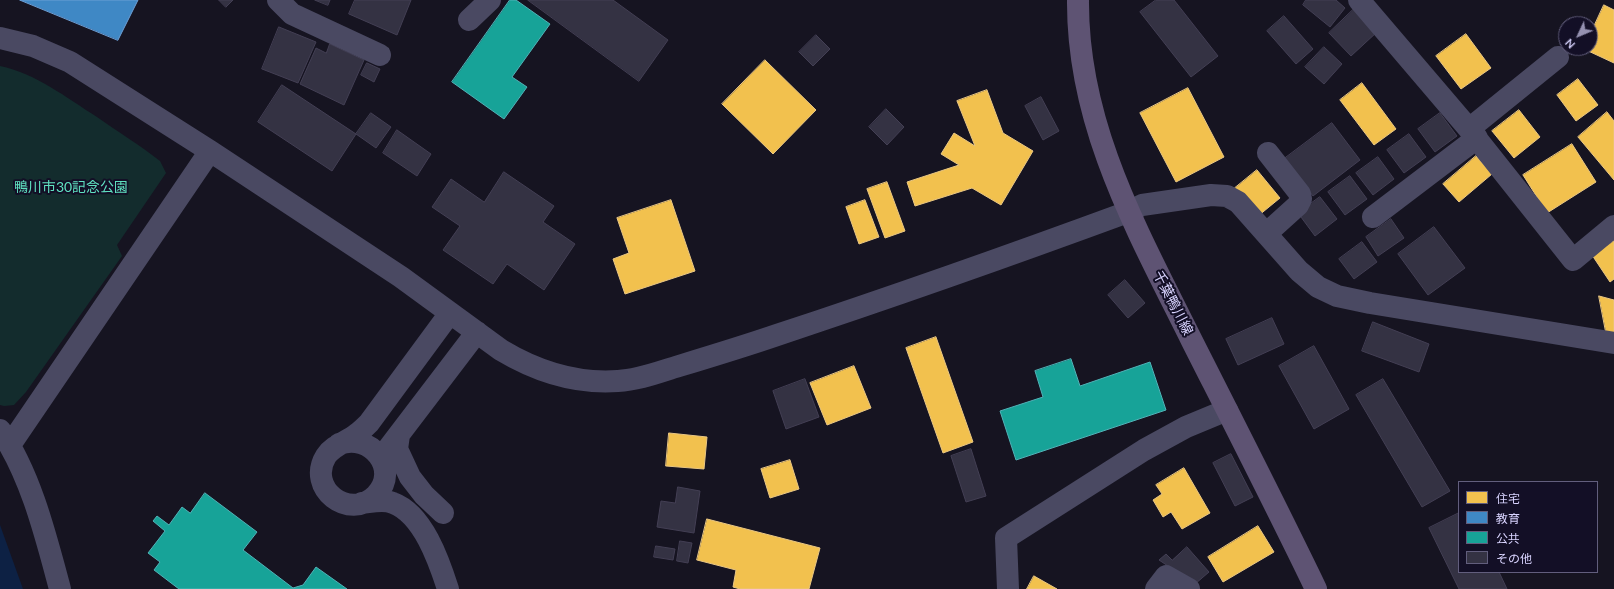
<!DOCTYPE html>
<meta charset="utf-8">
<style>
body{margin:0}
#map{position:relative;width:1614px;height:589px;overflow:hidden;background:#161421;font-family:Lato,"Noto Sans JP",sans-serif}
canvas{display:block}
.legend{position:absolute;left:1458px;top:481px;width:140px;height:92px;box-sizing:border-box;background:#130f26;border:1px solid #625e7d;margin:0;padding:5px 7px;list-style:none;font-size:12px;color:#d9d4ff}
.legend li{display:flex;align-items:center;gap:8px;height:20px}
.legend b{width:20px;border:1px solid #625e7d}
.north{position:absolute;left:1558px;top:16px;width:40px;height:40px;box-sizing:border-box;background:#130f26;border:1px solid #625e7d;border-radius:50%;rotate:226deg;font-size:11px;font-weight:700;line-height:16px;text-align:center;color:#d9d4ff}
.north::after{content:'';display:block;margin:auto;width:14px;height:18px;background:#9591b1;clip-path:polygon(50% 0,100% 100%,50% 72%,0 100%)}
</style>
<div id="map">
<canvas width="1614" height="589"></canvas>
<ul class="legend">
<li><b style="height:11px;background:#f2c14e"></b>住宅</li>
<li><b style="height:11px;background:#3f88c5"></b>教育</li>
<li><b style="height:11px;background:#17a398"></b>公共</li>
<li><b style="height:11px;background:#343243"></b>その他</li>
</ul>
<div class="north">N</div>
</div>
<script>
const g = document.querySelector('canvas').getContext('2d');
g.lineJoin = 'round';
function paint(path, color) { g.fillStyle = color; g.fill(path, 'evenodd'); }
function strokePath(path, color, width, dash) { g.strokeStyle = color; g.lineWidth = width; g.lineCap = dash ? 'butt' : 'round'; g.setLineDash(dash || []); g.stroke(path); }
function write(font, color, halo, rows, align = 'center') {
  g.font = font + ' Lato,"Noto Sans JP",sans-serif'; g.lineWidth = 4; g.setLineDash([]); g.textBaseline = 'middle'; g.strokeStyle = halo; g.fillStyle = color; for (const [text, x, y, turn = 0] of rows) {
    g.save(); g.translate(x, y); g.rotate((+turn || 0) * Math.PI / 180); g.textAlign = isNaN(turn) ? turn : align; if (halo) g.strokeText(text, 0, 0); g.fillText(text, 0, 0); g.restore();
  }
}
paint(new Path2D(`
 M0,66c35,7 67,32 97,51 21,15 43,28 63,44l6,12 -49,72 5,11 -96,136 -12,13 -10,1 -4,-1z`), '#132c2d');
paint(new Path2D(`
 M0,525l23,64h-23z`), '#0d2144');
const homes = new Path2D(`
 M1604,5l10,5v53l-30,-14 6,-1v-13z
 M1466,34l25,34 -30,21 -25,-33z
 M765,60l51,50 -43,44 -51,-50z
 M1578,79l20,26 -22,16 -19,-26z
 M1362,83l34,46 -22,16 -34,-45z
 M1188,88l36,69 -48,25 -36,-69z
 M987,90l16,43 30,18 -32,54 -29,-17 -57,18 -8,-24 52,-17 -18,-11 13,-21 21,13 -18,-45z
 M1519,110l21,27 -26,21 -22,-27z
 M1607,112l7,9v59l-36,-43z
 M1572,144l24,38 -49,31 -24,-38z
 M1476,156l16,18 -33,28 -16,-18z
 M1257,170l23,28 -22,18 -23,-28z
 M887,182l18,49 -20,7 -18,-49z
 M671,200l24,71 -70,23 -12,-35 16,-6 -12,-35z
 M865,200l14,37 -20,7 -13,-37z
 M1614,241v38l-4,3 -18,-27z
 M1599,296l15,4v34l-8,-2z
 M936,337l37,105 -30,11 -37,-105z
 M854,366l17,42 -44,17 -17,-42z
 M669,433l38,4 -3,32 -38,-3z
 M790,460l9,29 -29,9 -9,-29z
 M1184,468l26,45 -28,16 -11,-17 -8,5 -10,-17 9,-6 -6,-9z
 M707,519l113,29 -11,41h-69l-7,-2 3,-17 -39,-10z
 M1258,526l16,26 -51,30 -15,-25z
 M1034,576l23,13h-30z`);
paint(homes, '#f2c14e');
strokePath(homes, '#eac783', 1);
const schools = new Path2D(`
 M20,0h118l-20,40z`);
paint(schools, '#3f88c5');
strokePath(schools, '#6d9fd6', 1);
const public = new Path2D(`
 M510,0h6l34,24 -38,53 15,10 -23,32 -52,-37z
 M1071,359l9,27 70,-24 16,48 -150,50 -16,-49 43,-14 -8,-26z
 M205,493l52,39 -14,18 50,38 10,-3 13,-18 31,22h-168l-25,-19 6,-8 -12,-9 17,-22 -12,-10 4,-5 12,9 13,-18 8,6z`);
paint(public, '#17a398');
strokePath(public, '#51b2b7', 1);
const building = new Path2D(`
 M219,0h14l-7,7z
 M315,0h15l-2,5z
 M355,0h56l-14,35 -48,-21z
 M528,0h85l55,40 -29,41z
 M1156,0h18l44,56 -27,21 -51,-65z
 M1306,0h30l9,8 -15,19 -27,-22z
 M1355,8l22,24 -26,24 -22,-23z
 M1284,16l29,33 -17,15 -29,-33z
 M279,27l37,15 -18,41 -36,-14z
 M816,35l14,14 -17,17 -14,-14z
 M330,44l34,16 -20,45 -44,-21 16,-36 10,5z
 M1324,47l18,17 -18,20 -19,-17z
 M367,63l13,6 -6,13 -13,-7z
 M282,85l74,49 -24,37 -74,-49z
 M1041,97l18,34 -16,9 -18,-34z
 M886,109l18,18 -17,18 -18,-18z
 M371,113l20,14 -15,21 -20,-14z
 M1440,113l17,23 -22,16 -17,-23z
 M1332,123l28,37 -47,36 -29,-37z
 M397,130l34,24 -14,22 -34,-23z
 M1409,134l17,23 -22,16 -17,-23z
 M1378,157l16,22 -21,16 -17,-22z
 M504,172l50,34 -11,16 32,22 -31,46 -37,-26 -14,20 -50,-34 17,-24 -28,-19 19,-28 33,23z
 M1350,176l17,23 -22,16 -17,-23z
 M1320,197l17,22 -22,17 -17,-23z
 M1391,219l13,19 -26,18 -12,-19z
 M1434,227l31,41 -37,27 -30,-41z
 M1362,242l15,20 -23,17 -15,-20z
 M1125,280l20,23 -17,15 -20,-23z
 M1272,318l12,26 -46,21 -12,-26z
 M1373,322l56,22 -10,28 -57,-21z
 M1314,346l35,63 -35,20 -35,-63z
 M805,379l14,38 -33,12 -13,-38z
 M1383,379l67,112 -28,16 -66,-112z
 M971,449l15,47 -20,6 -15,-46z
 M1231,454l22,43 -18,9 -22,-43z
 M678,487l22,4 -6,42 -37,-6 4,-26 14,2z
 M1459,513v59h40l8,17h-48l-30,-61z
 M680,541l12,2 -4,20 -11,-2z
 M656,546l19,3 -2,11 -19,-3z
 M1187,547l22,25 -14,12 -36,-24 7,-6 6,6z`);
paint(building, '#343243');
strokePath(building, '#433f54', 1);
strokePath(new Path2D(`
 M278,0l14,14 88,41
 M1359,0l110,129 104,131 41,-34
 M469,20l21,-20
 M0,38l33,8 37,16 140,89 191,126 100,73c35,21 76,34 117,31 21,-1 41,-9 61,-15 33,-10 66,-20 98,-31 118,-39 234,-80 351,-123l14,-7 69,-10 16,1 11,6 61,69 19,16 19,9 33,7 244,40
 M1469,129l89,-72
 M1373,217l104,-79
 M1267,233l31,-28 3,-6 -1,-5 -32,-41
 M0,430c31,45 46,107 60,159
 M399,435l-2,14 13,28 14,18 19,18
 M339,444c31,-12 62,25 37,51 -27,27 -70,-7 -50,-39 8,-12 22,-14 32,-23 4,-3 8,-7 11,-10l81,-110
 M10,445l200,-294
 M381,458l96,-126
 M362,503c10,-1 22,-4 31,0 30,11 46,58 55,86
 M1008,589l-2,-51 138,-88 42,-23 41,-17
 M1156,589l10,-13 23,13`), '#4a4962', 22);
strokePath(new Path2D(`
 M1078,0c-1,126 60,232 114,341 42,83 84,165 124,248`), '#5e5373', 22);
write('14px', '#5fe0c0', '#130f26', [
 ["鴨川市30記念公園",71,187]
]);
write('14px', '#d9d4ff', '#130f26', [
 ["千葉鴨川線",1173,303,63]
]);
</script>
